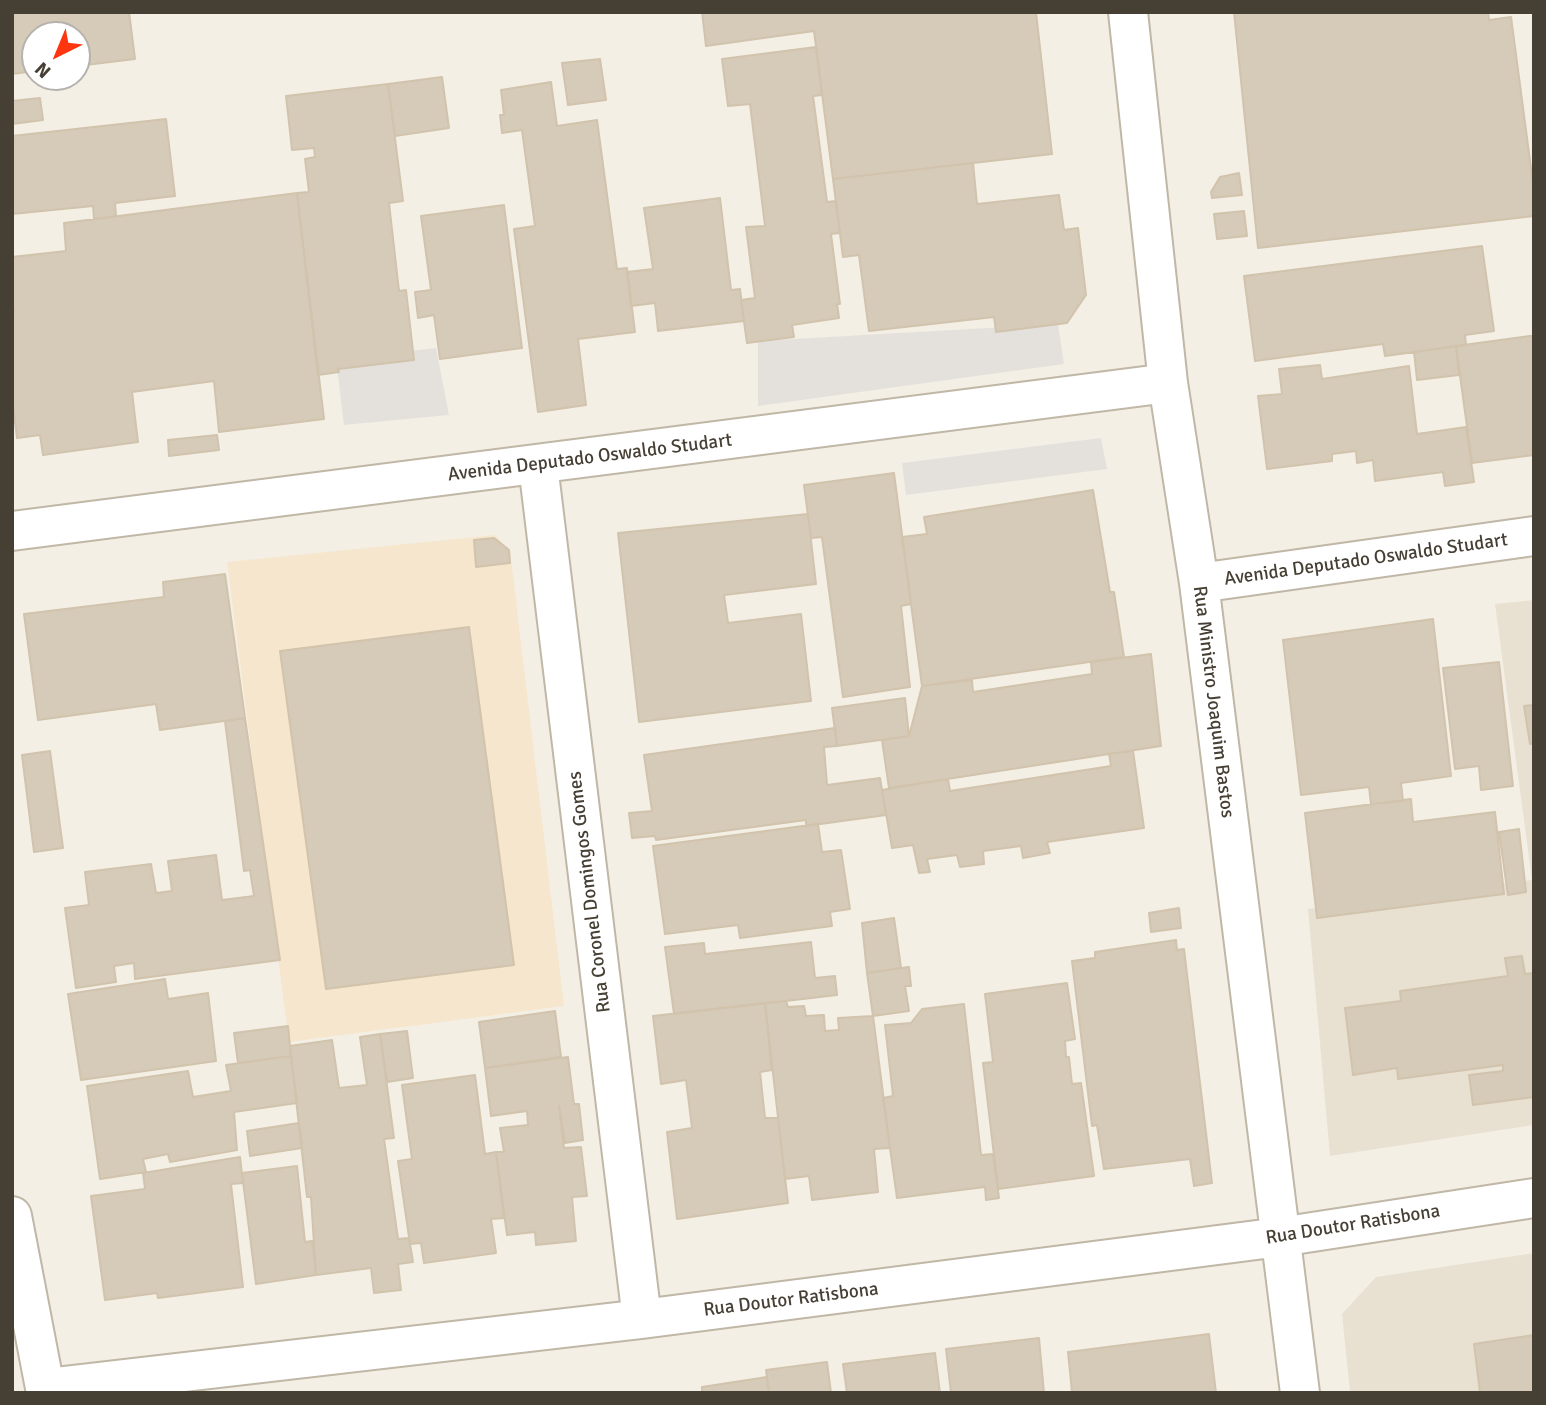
<!DOCTYPE html>
<style>
body{margin:0}
#map{position:relative;width:1546px;height:1405px;overflow:hidden;background:#f4efe5;font-family:Signika,sans-serif}
canvas{display:block}
.frame{position:absolute;inset:0;border:14px solid #463f34;pointer-events:none}
.north{position:absolute;left:21px;top:21px;width:70px;height:70px;box-sizing:border-box;background:#fff;border:2px solid #b5b2ae;border-radius:50%;rotate:223deg;font-size:19px;font-weight:700;line-height:28px;text-align:center;color:#463f34}
.north::after{content:'';display:block;margin:auto;width:24px;height:32px;background:#ff3510;clip-path:polygon(50% 0,100% 100%,50% 72%,0 100%)}
</style>
<div id="map">
<canvas width="1546" height="1405"></canvas>
<div class="frame"></div>
<div class="north">N</div>
</div>
<script>
const g = document.querySelector('canvas').getContext('2d');
g.lineJoin = 'round';
function paint(path, color) { g.fillStyle = color; g.fill(path, 'evenodd'); }
function strokePath(path, color, width, dash) { g.strokeStyle = color; g.lineWidth = width; g.lineCap = dash ? 'butt' : 'round'; g.setLineDash(dash || []); g.stroke(path); }
function write(font, color, halo, rows, align = 'center') {
  g.font = font + ' Signika,sans-serif'; g.lineWidth = 7; g.setLineDash([]); g.textBaseline = 'middle'; g.strokeStyle = halo; g.fillStyle = color; for (const [text, x, y, turn = 0] of rows) {
    g.save(); g.translate(x, y); g.rotate((+turn || 0) * Math.PI / 180); g.textAlign = isNaN(turn) ? turn : align; if (halo) g.strokeText(text, 0, 0); g.fillText(text, 0, 0); g.restore();
  }
}
paint(new Path2D(`
 M1534,600v525l-204,31 -22,-247 224,-29 -37,-276z
 M1534,1253v140l-184,-1 -8,-78 34,-37z`), '#e8e1d2');
paint(new Path2D(`
 M495,535l15,15 54,456 -275,36 -62,-480z`), '#f7e6ce');
paint(new Path2D(`
 M1058,324l6,40 -306,42v-65z
 M436,348l13,67 -105,10 -8,-66z
 M1101,438l6,31 -201,26 -4,-32z`), '#e4e1dd');
const building = new Path2D(`
 M12,12h117l6,47 -58,7v-31h-42v36l-23,3z
 M702,12h334l16,142 -219,25 -19,-148 -108,15z
 M1234,12h254l1,8 22,-3 23,174v25l-276,32z
 M816,47l6,48 -9,1 14,106 9,-1 4,32 -9,1 9,70h-3l2,14 -47,7 2,12 -47,6 -6,-43 14,-2 -9,-71 19,-1 -15,-122 -22,2 -6,-47z
 M600,59l6,41 -38,5 -6,-42z
 M442,77l7,51 -54,8 -7,-52z
 M551,82l6,44 40,-6 20,149 10,-1 8,64 -57,7 8,66 -48,7 -24,-183 21,-3 -13,-96 -20,3 -2,-18h4l-3,-25z
 M388,84l15,117 -14,2 10,88 7,-1 8,70 -76,9 1,3 -21,3 -21,-182 12,-1 -4,-33 10,-2 -1,-9 -22,2 -6,-54z
 M40,98l3,22 -31,4v-23z
 M166,119l9,77 -60,7 1,13 -22,3 -1,-13 -81,8v-78z
 M973,163l4,41 82,-9 5,35 14,-2 8,67 -19,28 -71,9 -2,-15 -125,14 -10,-76 -16,2 -10,-78z
 M1239,173l3,22 -30,3 -1,-6 9,-15z
 M297,193l27,226 -105,13 -5,-51 -82,11 6,50 -95,13 -3,-20 -23,3 -5,-40v-86h2l-2,-7v-48l54,-6 -2,-28z
 M720,198l11,92 9,-1 4,32 -86,10 -3,-28 -24,3 -4,-34 26,-3 -9,-61z
 M504,205l18,143 -82,11 -6,-44 -16,3 -3,-26 16,-2 -10,-74z
 M1244,211l3,25 -30,3 -3,-25z
 M1482,246l12,85 -29,4 1,10 -81,11 -2,-12 -128,17 -11,-85z
 M1530,336h4v119l-62,8 -16,-117z
 M1456,346l3,29 -42,5 -3,-28z
 M1320,365l2,14 87,-13 8,68 49,-7 8,55 -29,4 -2,-14 -68,9 -2,-21 -16,3 -1,-12 -24,3v7l-65,8 -9,-73 24,-2 -3,-25z
 M217,435l2,15 -50,6 -1,-16z
 M894,473l17,131 -10,2 9,81 -67,10 -21,-160 -11,1 -7,-53z
 M1093,490l17,102h4l10,65 -202,29 -20,-149 25,-3 -3,-17z
 M808,514l8,70 -92,11 4,28 73,-9 10,87 -172,21 -21,-189z
 M494,538l15,12 1,13 -34,4 -2,-27z
 M225,574l20,144 -85,12 -4,-26 -118,16 -14,-106 140,-17 -1,-15z
 M1433,619l18,157 -50,7 2,18 -32,3 -2,-17 -68,8 -18,-155z
 M469,627l45,338 -188,24 -46,-338z
 M1151,654l10,92 -272,42 -7,-48 27,-4 13,-50 50,-6 1,12 119,-18 -1,-12z
 M1499,662l14,124 -32,4 -2,-24 -24,3 -12,-101z
 M905,698l4,38 -72,10 -5,-38z
 M1534,705v38l-4,1 -6,-38z
 M245,718l35,242 -145,19 -1,-16 -20,3 2,16 -40,6 -11,-80 24,-3 -4,-33 66,-8 5,29 16,-2 -4,-30 48,-6 6,45 32,-4 -4,-26 -6,1 -19,-150z
 M835,728l2,18 -13,1 3,38 53,-7 6,37 -80,11v-6l-150,20 -1,-4 -23,2 -3,-25 23,-2 -8,-56z
 M50,751l13,97 -29,4 -12,-97z
 M1133,751l11,77 -97,14 3,11 -27,5 -2,-12 -38,5 1,13 -24,3 -3,-12 -30,4 3,13 -11,1 -6,-28 -21,3 -10,-58 66,-11 2,12 161,-25 -2,-12z
 M1411,799l2,23 82,-10 9,82 -187,24 -12,-105z
 M818,824l4,28 19,-2 9,59 -20,3 2,14 -92,12 -2,-13 -73,9 -12,-88z
 M1519,829l7,63 -18,3 -9,-63z
 M1179,908l2,20 -30,4 -2,-19z
 M894,918l7,50 -34,5 -5,-50z
 M1176,940l1,10 7,-1 28,234 -18,3 -4,-27 -86,10 -7,-44 -5,1 -20,-165 23,-3v-6z
 M811,942l4,36 20,-2 2,19 -163,19 -9,-67 39,-4 1,11z
 M1522,956l3,18 9,-1v124l-61,8 -4,-30 34,-4v-6l-105,14 -1,-11 -44,7 -8,-67 56,-7 -1,-10 108,-15 -3,-18z
 M909,967l2,19h-6l4,25 -36,5 -6,-43z
 M165,979l3,20 40,-6 8,68 -135,19 -13,-86z
 M1067,983l8,56 -10,2 1,16h3l3,27 9,-1 13,93 -96,13 -15,-126 10,-1 -8,-68z
 M786,1001l2,6 16,-1 2,10 18,-1 1,16 14,-1 -1,-12 35,-2 17,132 -16,1 4,43 -66,8 -3,-24 -24,3 -20,-176z
 M765,1003l7,67 -12,2 5,46h13l10,85 -111,16 -10,-87 25,-4 -6,-48 -25,4 -8,-68z
 M964,1004l17,151 12,-1 6,44 -13,2 -1,-13 -88,11 -14,-100 10,-2 -8,-71 26,-2 11,-14z
 M555,1011l6,46 -76,11 -6,-46z
 M288,1026l3,30 -53,7 -4,-30z
 M407,1031l6,47 -26,4 -7,-48z
 M380,1034l14,104 -10,1 14,100 11,-1 4,24 -15,2 3,26 -27,3 -3,-25 -55,7 -5,-78h-4l-17,-151 42,-6 7,48 28,-3 -7,-48z
 M291,1056l6,47 -63,9 3,38 -67,12 -2,-8 -25,5 3,13 -46,7 -13,-93 101,-15 5,26 38,-6 -5,-26z
 M568,1057l6,47h5l4,36 -18,3 -6,-37 5,42 17,-1 6,49 -15,1 4,44 -40,4 -1,-13 -28,3 -11,-83h8l-4,-24 28,-3 -1,-14 -36,5 -6,-48z
 M475,1075l10,79 11,-2 8,66 -13,1 5,34 -72,10 -3,-20 -11,1 -12,-83 14,-2 -10,-74z
 M299,1123l3,25 -52,8 -3,-25z
 M240,1157l3,26 -12,1 12,103 -85,11 -1,-5 -52,7 -14,-104 54,-7 -2,-16z
 M297,1166l8,76 7,-1 4,34 -60,9 -14,-111z
 M1209,1334l7,59h-154l10,-1 -4,-40z
 M1534,1335v58h-54l-6,-49z
 M1039,1338l5,55h-93l-5,-44z
 M935,1353l5,40h-93l-4,-29z
 M827,1362l4,31h-62l-3,-23z
 M767,1377l2,16h-67v-6z`);
paint(building, '#d6cbb9');
strokePath(building, '#d1c3ac', 2);
const minor = new Path2D(`
 M1128,12l40,371 31,200 101,810
 M538,465l104,854
 M12,531l1156,-148
 M1199,583l335,-47
 M12,1216l34,177
 M46,1388l596,-69 638,-82 254,-39`);
strokePath(minor, '#c0b7a7', 42);
strokePath(minor, '#fff', 38);
write('19px', '#463f34', '#fff', [
 ["Avenida Deputado Oswaldo Studart",590,458,-7],
 ["Avenida Deputado Oswaldo Studart",1366,560,-8],
 ["Rua Ministro Joaquim Bastos",1213,702,83],
 ["Rua Coronel Domingos Gomes",590,892,-97],
 ["Rua Doutor Ratisbona",1353,1225,-9],
 ["Rua Doutor Ratisbona",791,1300,-7]
]);
</script>
